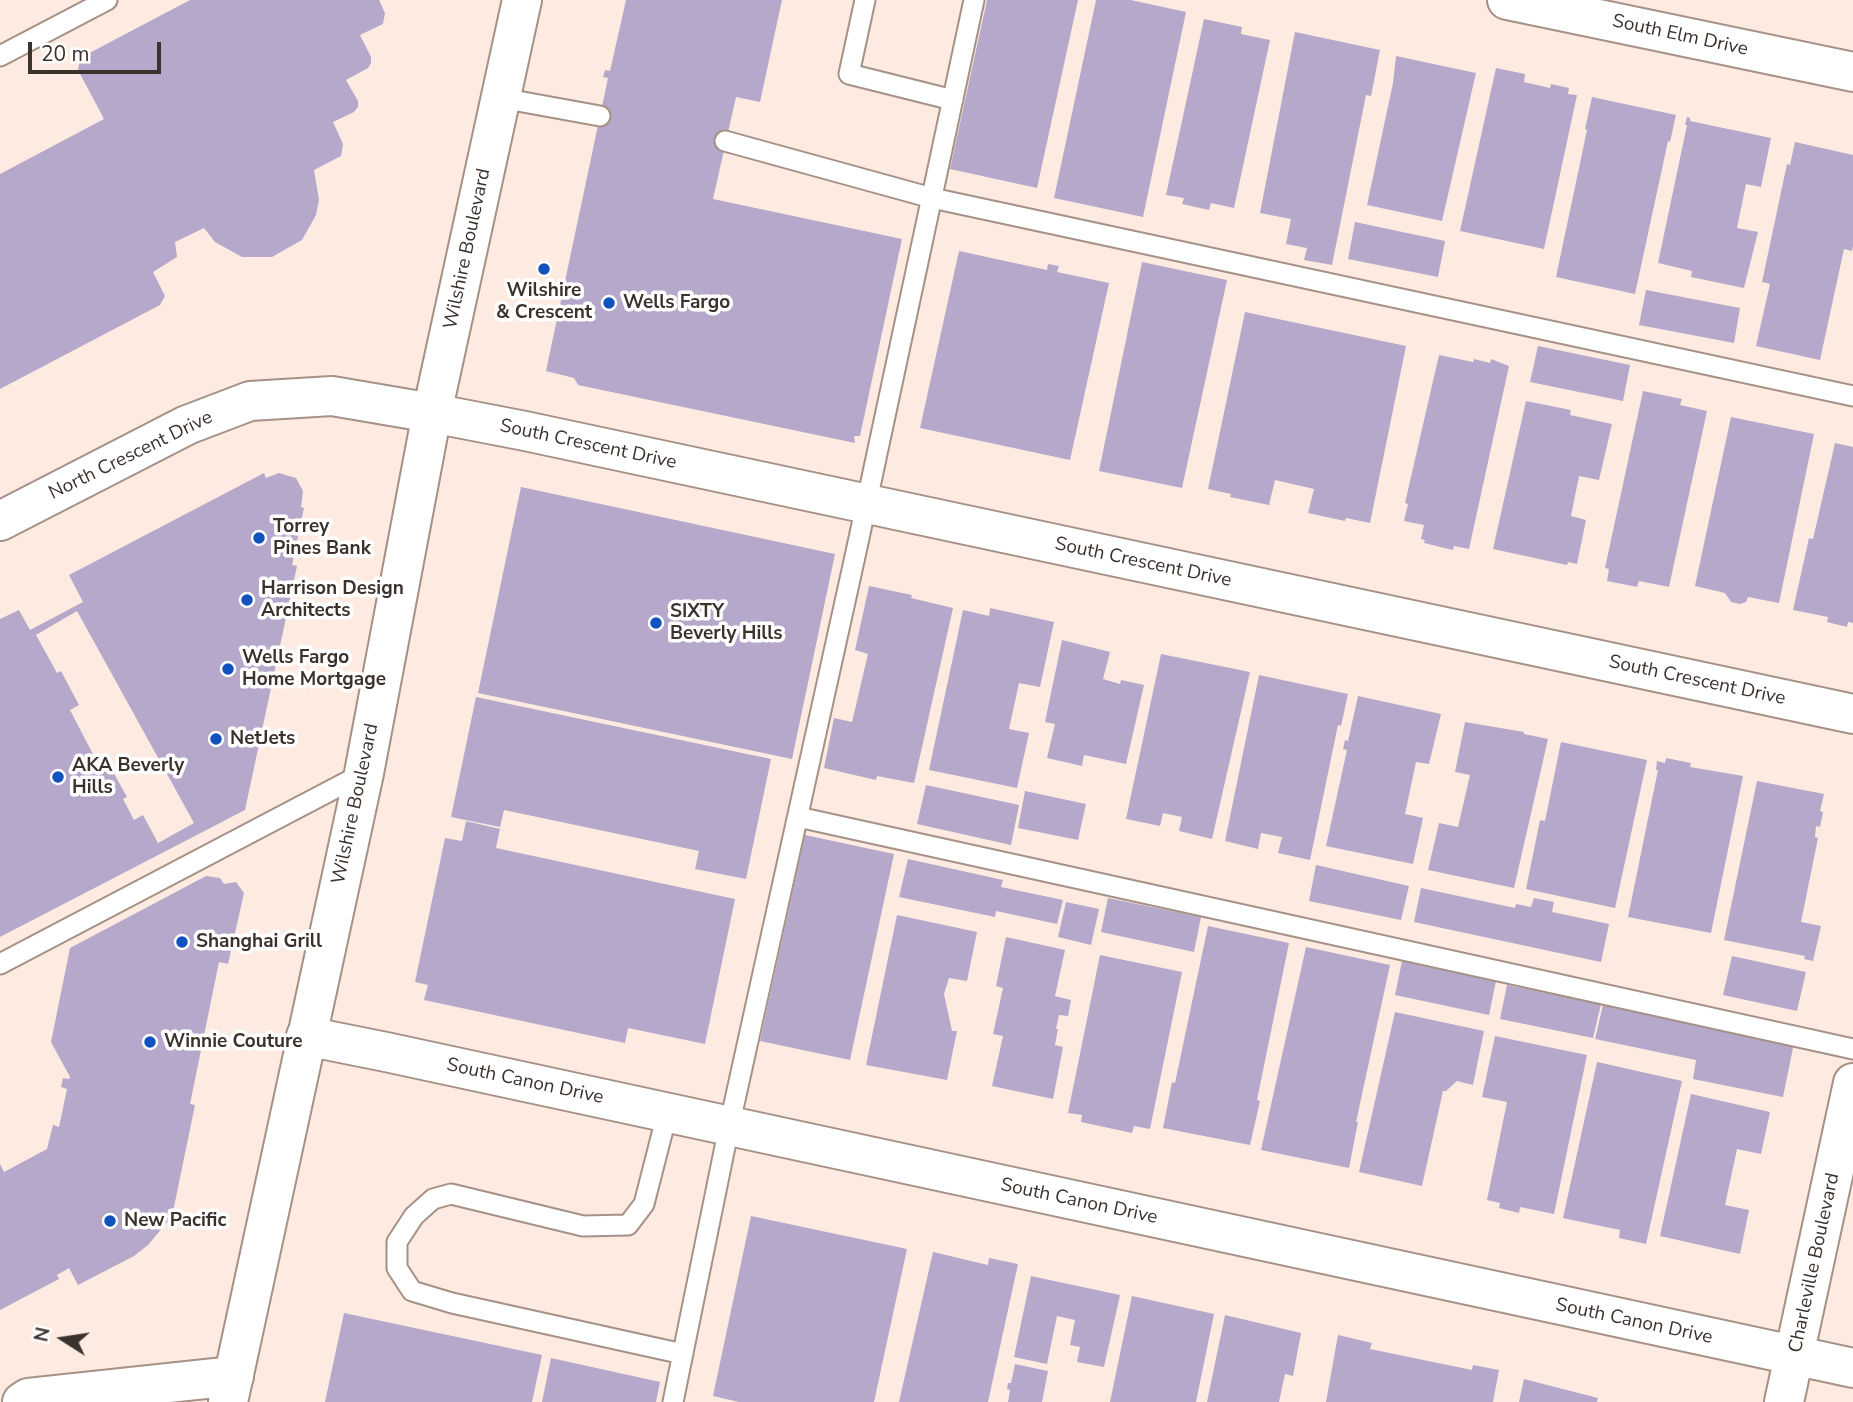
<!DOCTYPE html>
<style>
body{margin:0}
#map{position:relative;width:1853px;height:1402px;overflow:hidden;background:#fdebe1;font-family:"Nunito Sans",sans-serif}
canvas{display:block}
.north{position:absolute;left:28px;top:1304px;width:70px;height:70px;-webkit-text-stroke:5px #fff;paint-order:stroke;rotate:282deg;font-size:19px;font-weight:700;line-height:28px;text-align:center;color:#3b322e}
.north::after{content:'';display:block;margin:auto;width:24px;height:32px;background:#3b322e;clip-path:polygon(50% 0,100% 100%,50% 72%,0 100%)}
.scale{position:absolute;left:28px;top:42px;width:133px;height:32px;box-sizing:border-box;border:4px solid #3b322e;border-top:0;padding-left:9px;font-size:21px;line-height:24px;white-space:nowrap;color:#3b322e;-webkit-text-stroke:5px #fff;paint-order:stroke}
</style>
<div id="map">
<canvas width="1853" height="1402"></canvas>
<div class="north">N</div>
<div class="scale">20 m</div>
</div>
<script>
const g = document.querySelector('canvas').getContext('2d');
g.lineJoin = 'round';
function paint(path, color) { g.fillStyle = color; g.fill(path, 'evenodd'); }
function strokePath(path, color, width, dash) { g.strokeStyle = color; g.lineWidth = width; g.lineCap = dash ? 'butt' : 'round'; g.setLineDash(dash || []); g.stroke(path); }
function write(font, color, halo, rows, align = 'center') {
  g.font = font + ' "Nunito Sans",sans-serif'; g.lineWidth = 7; g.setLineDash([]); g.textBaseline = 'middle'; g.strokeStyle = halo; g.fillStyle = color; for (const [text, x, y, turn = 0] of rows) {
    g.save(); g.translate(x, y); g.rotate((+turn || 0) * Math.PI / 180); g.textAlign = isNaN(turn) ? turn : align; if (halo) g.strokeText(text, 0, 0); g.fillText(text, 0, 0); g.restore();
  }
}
paint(new Path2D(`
 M190,0h189l6,13 -2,11 -23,11 11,22v6l-3,5 -22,12 12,21v6l-4,5 -21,10 10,22 -2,12 -27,14 5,30 -3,15 -14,25 -30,17h-30l-27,-15 -11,-14 -29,14 2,15 -24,15 12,24 -5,9 -160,84v-215l104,-55 -26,-49 2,-12z
 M626,0h156l-22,102 -24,-5 -23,102 189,40 -42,197h-6l1,7 -277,-58 -4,-7 -28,-7 62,-293 -5,-1 2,-7 5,1z
 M987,0h91l-41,188 -87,-19z
 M1096,0h35l55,12 -43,205 -89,-19z
 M1204,19l38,8 -1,7 29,6 -36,168 -23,-5 -2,7 -27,-6 2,-6 -18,-3z
 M1295,32l85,18 -9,46 -5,-1 -34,170 -28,-5 3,-12 -21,-4 5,-25 -31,-6z
 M1396,56l80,17 -34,148 -75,-16 26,-122z
 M1496,68l29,6 -1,8 26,6 1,-4 18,4 -1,6 9,1 -33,154 -84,-18z
 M1592,97l84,18 -6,27 -2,-1 -33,153 -79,-17 31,-147 -2,-1z
 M1687,117l3,1v3l81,17 -10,49 -15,-3 -9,44 21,4 -14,56 -53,-11 1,-6 -34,-8 29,-138h-2z
 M1795,142l58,13v91l-1,5 -8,-2 -24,111 -64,-14 14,-62 -8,-2 25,-118 3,1z
 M1355,222l90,19 -7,36 -90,-18z
 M959,251l88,19 1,-6 11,2 -2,6 52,11 -39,177 -150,-32z
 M1142,262l85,18 -45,208 -83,-17z
 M1646,290l94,18 -6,35 -95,-18z
 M1245,312l161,34 -36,177 -24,-5 -1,3 -37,-8 6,-24 -39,-9 -6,25 -39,-8 1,-3 -23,-5z
 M1538,346l92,19 -7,36 -93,-19z
 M1439,355l34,7 1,-3 16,4 1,-4 18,7 -40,183 -15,-3 -1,4 -29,-7 1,-3 -4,-1 3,-14 -20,-4 4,-17 -3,-1z
 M1643,391l39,8 -2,6 27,6 -38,176 -30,-6 -2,6 -30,-6 2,-12 -4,-1z
 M1526,401l45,9 -1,5 42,9 -13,56 -20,-4 -8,40 15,4 -9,44 -9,-2 -1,3 -74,-16z
 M1731,417l83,17 -35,169 -31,-6 -2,5 -6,2 -9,-2 -6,-9 -30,-7z
 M1835,443l18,4v176l-5,-1 -1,5 -20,-5 1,-5 -35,-7 16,-72 4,1z
 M264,473l2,5 13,-5 17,5 7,13 -2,16 3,1 -12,57 5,1 -52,244 -245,127v-318l19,-9 11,20 53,-28 -14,-27zM77,611l117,212 -36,20 -15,-28 -9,5 -11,-21 4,-2 -24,-43 -8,4 -25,-48 9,-5 -18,-34 -4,2 -21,-38z
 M521,487l314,67 -43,205 -314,-66z
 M869,586l43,9 -1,3 42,10 -39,175 -37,-7 -1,4 -52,-12 10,-50 18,4 16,-68 -13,-4z
 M990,608l64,14 -14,65 -21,-4 -10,46 20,4 -12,55 -88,-18 34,-160 26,6z
 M1062,640l48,12 -7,27 17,5 1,-4 23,5 -18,79 -42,-9 -2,11 -35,-8 8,-34 -10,-2z
 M1161,654l89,18 -38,167 -33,-8 3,-14 -19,-4 -3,13 -34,-7z
 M1259,675l89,19 -7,32 -3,-1 -28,135 -32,-7 4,-16 -21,-4 -3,16 -33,-8z
 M1358,696l83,18 -12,50 -13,-2 -11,52 18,4 -10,46 -87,-18 21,-96 -4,-1 2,-9 3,1z
 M476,697l295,62 -25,120 -51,-10 4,-18 -195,-41 -4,17 -49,-10z
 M1465,722l59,10v2l24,5 -34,149 -86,-18 11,-47 19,4 12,-52 -15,-3z
 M1561,742l86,18 -32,148 -89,-19 14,-69 5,1z
 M1666,758l25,5 -1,4 53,9 -32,157 -83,-16 30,-147h-2l1,-9 8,2z
 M1757,781l67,13 -4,17 3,1 -3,15 -4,-1 -1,11 3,1 -17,84 20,4 -8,35 -9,-2 1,-3 -81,-16z
 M926,785l93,20 -8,40 -94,-21z
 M1025,791l61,13 -8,36 -60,-12z
 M466,821l34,8 -4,19 239,51 -30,145 -77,-16 -3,15 -201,-43 4,-15 -13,-3 30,-144 17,3z
 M805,835l89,19 -44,206 -90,-19z
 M908,859l95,21 -2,7 62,13 -6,24 -61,-13 -1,6 -96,-20z
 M1316,865l93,21 -8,34 -92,-19z
 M206,876l14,2 4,6 12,-2 8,11 -16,71 -9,-2 -29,142 5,1 -21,102 -5,13 -21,25 -14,11 -56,29 -9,-17 -12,7 2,4 -59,31v-146l4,8 43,-23 6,-24 6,2 8,-38 -6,-2 2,-9 6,1 1,-2 -19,-35 19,-94z
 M1421,888l94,20 1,-4 15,3 3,-9 20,4 -2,10 57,12 -8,38 -187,-40z
 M1108,898l93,19 -7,35 -93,-20z
 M1066,902l33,7 -8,36 -33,-8z
 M897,915l80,17 -10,49 -18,-3 -5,16 8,37h5l-10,49 -81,-15z
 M1208,926l81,17 -32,157 3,1 -10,44 -87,-17 9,-46 3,1z
 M1006,937l59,13 -10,46 16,4 -3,16 -9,-1 -3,14h2l-3,16 8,2 -10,52 -61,-13 11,-50 -10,-2 10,-46 -7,-2z
 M1306,947l84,18 -34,157h2l-9,46 -88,-18z
 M1100,955l82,17 -32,157 -16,-3 -2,7 -51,-11 1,-7 -14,-2z
 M1732,956l74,16 -9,39 -74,-16z
 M1402,961l94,20 -7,34 -94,-20z
 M1507,985l94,19 -8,34 -93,-19z
 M1603,1005l191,38 -11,54 -90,-18 3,-19 -101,-21z
 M1395,1012l89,19 -11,54 -16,-4 -11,10h-3l-21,95 -63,-14z
 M1495,1036l92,19 -33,159 -34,-7 -1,6 -20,-5 1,-5 -13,-3 20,-98 -25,-5z
 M1597,1062l85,19 -36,163 -27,-6 1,-8 -57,-12z
 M1691,1094l79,18 -9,42 -24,-5 -12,56 24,5 -9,44 -80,-18z
 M751,1216l156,33 -33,153h-135l-26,-6z
 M933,1252l55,13 1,-7 29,6 -30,138h-89z
 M1031,1276l89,19 -16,72 -27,-5 3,-15 -10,-2 5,-25 -18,-4 -10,48 -33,-7z
 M1132,1296l82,18 -18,88h-86z
 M344,1313l198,42 -10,47h-207z
 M1225,1315l76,18 -8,43 -8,-2 -6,28h-72z
 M1338,1335l34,8 -2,6 102,21 1,-5 26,5 -6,32h-167z
 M551,1358l109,24 -4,20h-114z
 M1015,1364l33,7 -6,31h-34l2,-12 -3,-1 1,-6h3z
 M1524,1379l74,19 -1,4h-78z`), '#b6a8ca');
const lane = new Path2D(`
 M865,0l-16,74 104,26
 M0,56l107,-56
 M501,98l99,18
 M725,141l207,57 921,198
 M798,817l1055,232
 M0,964l364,-191
 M667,1114l-23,90 -16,21 -45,1 -132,-32 -18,5 -19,17 -17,26v26l15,23 40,12 231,51
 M673,1402l56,-275 127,-575 118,-552`);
const street = new Path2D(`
 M1507,0l346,72
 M432,413l93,18 1328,283
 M306,1036l80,16 1467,316
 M1784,1402l69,-319`);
const secondary = new Path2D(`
 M0,521l187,-96 63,-24 82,-5 100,17
 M22,1402l6,-4 206,-22`);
const primary = new Path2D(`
 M228,1402l136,-629 68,-360 90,-413`);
strokePath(lane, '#a59186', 23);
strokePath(street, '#a59186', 42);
strokePath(secondary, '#a59186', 42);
strokePath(primary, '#a59186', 42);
strokePath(lane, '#fff', 19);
strokePath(street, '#fff', 38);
strokePath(secondary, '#fff', 38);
strokePath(primary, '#fff', 38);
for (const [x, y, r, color] of [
 [544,269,7,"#1153be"],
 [609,303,7,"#1153be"],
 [259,538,7,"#1153be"],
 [247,600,7,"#1153be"],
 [656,623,7,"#1153be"],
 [228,669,7,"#1153be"],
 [216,739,7,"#1153be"],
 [58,777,7,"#1153be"],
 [182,942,7,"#1153be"],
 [150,1042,7,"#1153be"],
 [110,1221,7,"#1153be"]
]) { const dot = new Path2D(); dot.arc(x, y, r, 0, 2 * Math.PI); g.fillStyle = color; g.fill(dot); strokePath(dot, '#fff', 2.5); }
write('19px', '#3b322e', '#fff', [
 ["South Elm Drive",1680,36,12],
 ["Wilshire Boulevard",468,249,-78],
 ["South Crescent Drive",588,445,12],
 ["North Crescent Drive",131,456,-26],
 ["South Crescent Drive",1143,563,12],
 ["South Crescent Drive",1697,681,12],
 ["Wilshire Boulevard",356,804,-78],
 ["South Canon Drive",525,1082,12],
 ["South Canon Drive",1079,1202,12],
 ["Charleville Boulevard",1815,1263,-78],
 ["South Canon Drive",1634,1322,12]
]);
write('bold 19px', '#3b322e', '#fff', [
 ["Wilshire",544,291,"center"],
 ["& Crescent",544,313,"center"],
 ["Wells Fargo",623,303],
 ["Torrey",273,527],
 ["Pines Bank",273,549],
 ["Harrison Design",261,589],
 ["Architects",261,611],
 ["SIXTY",670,612],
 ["Beverly Hills",670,634],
 ["Wells Fargo",242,658],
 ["Home Mortgage",242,680],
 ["NetJets",230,739],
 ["AKA Beverly",72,766],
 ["Hills",72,788],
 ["Shanghai Grill",196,942],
 ["Winnie Couture",164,1042],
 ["New Pacific",124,1221]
], 'left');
</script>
